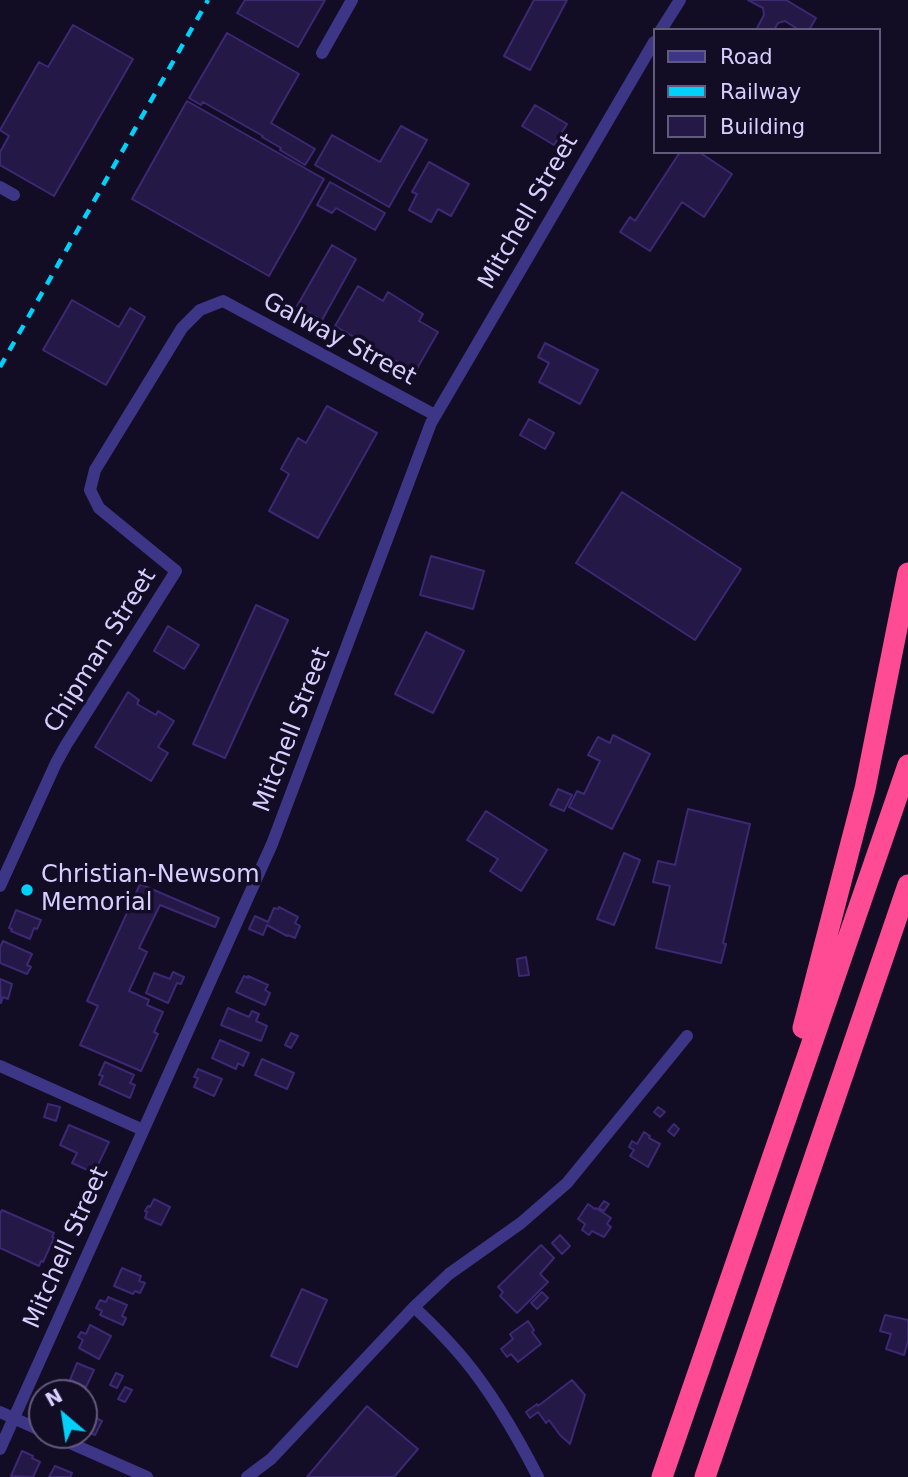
<!DOCTYPE html>
<style>
body{margin:0}
#map{position:relative;width:908px;height:1477px;overflow:hidden;background:#120d24;font-family:"DejaVu Sans",sans-serif}
canvas{display:block}
.legend{position:absolute;left:653px;top:28px;width:228px;height:126px;box-sizing:border-box;background:#120d24;border:2px solid #615b7c;margin:0;padding:9px 12px;list-style:none;font-size:21px;color:#d8cfff}
.legend li{display:flex;align-items:center;gap:14px;height:35px}
.legend b{width:35px;border:2px solid #615b7c}
.north{position:absolute;left:28px;top:1379px;width:70px;height:70px;box-sizing:border-box;background:#120d24;border:2px solid #615b7c;border-radius:50%;rotate:331deg;font-size:19px;font-weight:700;line-height:28px;text-align:center;color:#d8cfff}
.north::after{content:'';display:block;margin:auto;width:24px;height:32px;background:#00d0fa;clip-path:polygon(50% 0,100% 100%,50% 72%,0 100%)}
</style>
<div id="map">
<canvas width="908" height="1477"></canvas>
<ul class="legend">
<li><b style="height:9px;background:#3d3586"></b>Road</li>
<li><b style="height:9px;background:#00d0fa"></b>Railway</li>
<li><b style="height:19px;background:#241846"></b>Building</li>
</ul>
<div class="north">N</div>
</div>
<script>
const g = document.querySelector('canvas').getContext('2d');
g.lineJoin = 'round';
function paint(path, color) { g.fillStyle = color; g.fill(path, 'evenodd'); }
function strokePath(path, color, width, dash) { g.strokeStyle = color; g.lineWidth = width; g.lineCap = dash ? 'butt' : 'round'; g.setLineDash(dash || []); g.stroke(path); }
function write(font, color, halo, rows, align = 'center') {
  g.font = font + ' "DejaVu Sans",sans-serif'; g.lineWidth = 7; g.setLineDash([]); g.textBaseline = 'middle'; g.strokeStyle = halo; g.fillStyle = color; for (const [text, x, y, turn = 0] of rows) {
    g.save(); g.translate(x, y); g.rotate((+turn || 0) * Math.PI / 180); g.textAlign = isNaN(turn) ? turn : align; if (halo) g.strokeText(text, 0, 0); g.fillText(text, 0, 0); g.restore();
  }
}
const building = new Path2D(`
 M245,0h80l-27,47 -61,-34z
 M534,0h33l-37,70 -26,-14z
 M748,0h38l30,18 -7,12h-10l-14,-9 -7,2 -4,7h-18l8,-15 -1,-7z
 M73,25l60,34 -79,137 -54,-31v-13l9,-16 -9,-6 39,-68 9,5z
 M227,33l72,41 -28,49 44,26 -10,16 -25,-15 1,-2 -19,-11 1,-1 -60,-34 -2,3 -12,-7z
 M187,101l137,78 -55,97 -137,-77z
 M535,105l32,19 -13,21 -32,-19z
 M401,126l26,14 -38,67 -74,-42 17,-30 48,27z
 M680,152h19l33,22 -28,43 -22,-15 -32,49 -30,-19 10,-15 5,4z
 M429,162l40,22 -18,32 -13,-7 -7,13 -22,-12 8,-16 -5,-2z
 M330,182l55,31 -10,17 -39,-22 -4,5 -15,-8z
 M332,245l24,14 -34,61 -25,-14z
 M358,286l25,15 5,-9 35,22 -4,7 19,11 -23,40 -80,-46z
 M72,300l47,27 11,-19 15,9 -39,68 -63,-35z
 M545,343l53,27 -18,34 -41,-22 10,-19 -11,-6z
 M327,406l50,27 -59,105 -49,-27 20,-37 -8,-5 17,-31 8,5z
 M529,419l25,14 -9,16 -25,-14z
 M622,492l119,77 -46,71 -119,-77z
 M431,556l53,15 -11,38 -53,-14z
 M256,605l32,15 -63,138 -32,-14z
 M168,626l31,19 -15,24 -30,-18z
 M426,632l38,19 -31,62 -38,-19z
 M128,692l11,8 -2,4 19,11 2,-4 16,10 -16,26 10,6 -17,28 -56,-34z
 M613,735l37,19 -38,75 -43,-22 8,-16 7,3 16,-33 -12,-6 10,-18 12,6z
 M558,789l14,6 -8,16 -14,-6z
 M688,809l62,15 -27,119 3,1 -5,19 -65,-15 14,-62 -17,-4 5,-21 17,4z
 M486,811l61,39 -26,41 -31,-20 8,-12 -31,-19z
 M624,853l16,7 -26,65 -17,-6z
 M140,884l79,34 -4,9 -55,-22 -21,43 8,4 -18,39 20,9 -2,5 16,7 -9,20 4,2 -17,37 -61,-26 18,-39 -11,-5z
 M279,907l19,10 -3,6 5,3 -5,12 -7,-3 -1,1 -20,-11 -4,10 -14,-6 6,-13 13,6 6,-14 4,1z
 M16,910l25,10 -4,9 -3,-1 -4,11 -19,-8 1,-2 -3,-1z
 M3,941l29,13 -5,11 4,2 -4,7 -27,-11v-16z
 M526,957l3,18 -10,1 -2,-17z
 M173,972l11,5 -3,7 -4,-1 -9,20 -22,-10 8,-20 16,6z
 M244,976l4,2v-2l20,9 -3,5 5,3 -5,12 -29,-13z
 M0,979l12,5 -4,15 -5,-2 -2,6z
 M228,1008l21,9 3,-6 7,3 -3,7 11,5 -6,15 -40,-16z
 M291,1033l7,3 -7,12 -6,-3z
 M220,1040l29,13 -6,13 -5,-3 -2,6 -24,-11z
 M262,1059l32,14 -7,16 -32,-14z
 M105,1062l29,13 -4,8 5,2 -5,13 -31,-14 4,-8 -4,-1z
 M198,1069l24,10 -8,17 -20,-9 4,-9 -4,-1z
 M48,1104l12,3 -4,14 -12,-4z
 M658,1107l7,5 -5,5 -6,-5z
 M674,1124l5,5 -5,7 -6,-5z
 M69,1125l40,17 -15,31 -22,-10 5,-10 -17,-8z
 M644,1132l6,4 -1,2 11,6 -12,23 -18,-11 4,-6 -5,-3 3,-6 5,3z
 M154,1199l16,8 -9,18 -16,-7 2,-6 -2,-1 3,-5 2,1z
 M604,1201l5,3 -5,7 -5,-3z
 M588,1204l7,5 1,-1 15,10 -4,6 4,3 -7,10 -12,-6 -3,4 -7,-5 3,-6 -7,-5z
 M2,1210l52,23 -2,4 2,1 -11,24 -2,-1 -2,5 -39,-18v-34z
 M560,1235l10,11 -8,8 -10,-11z
 M541,1245l13,13 -14,16 8,8 -31,31 -17,-17 3,-4 -5,-5z
 M122,1268l19,8 -2,5 6,2 -5,10 -5,-2 -2,3 -19,-8z
 M302,1289l25,11 -30,67 -26,-11z
 M542,1292l6,6 -11,11 -6,-6z
 M108,1297l19,8 -5,11 4,2 -3,7 -23,-10 2,-4 -6,-3 4,-8 6,2z
 M885,1315l23,5v21l-4,14 -18,-6 5,-15 -11,-3z
 M528,1321l6,9 -2,2 9,12 -23,18 -7,-8 -4,3 -6,-8 12,-10 -3,-5z
 M90,1325l21,11 -12,23 -20,-11 4,-8 -5,-3 3,-5 5,2z
 M77,1363l17,7 -8,17 -16,-7z
 M116,1373l7,3 -6,12 -7,-3z
 M572,1380l13,15 -15,49 -10,-9 -11,-15 -3,3 -8,-11 -8,6 -4,-6 11,-8 1,2z
 M125,1387l7,3 -7,12 -7,-3z
 M84,1397l11,5 -8,19 -3,-1z
 M367,1406l51,43 -24,28h-87z
 M92,1416l10,5 -7,14 -9,-4z
 M22,1451l11,5 -1,2 8,4 -7,15 -22,-1z
 M55,1466l17,7 -2,4h-21z`);
paint(building, '#241846');
strokePath(building, '#3c2873', 2);
strokePath(new Path2D(`
 M661,30l19,-30
 M322,53l30,-53
 M0,187l14,8
 M0,886l56,-123 10,-18 110,-174 -77,-63 -9,-18 5,-20 87,-142 18,-18 23,-9 212,114
 M0,1066l143,64
 M414,1307c17,16 34,33 49,51 30,36 54,78 75,119
 M0,1412l42,19
 M52,1435l95,42
 M0,1449l272,-605 159,-421 223,-381
 M247,1477l24,-18 143,-152 35,-33 72,-51 46,-40 120,-147`), '#3d3586', 12);
strokePath(new Path2D(`
 M803,1028l62,-239 43,-216
 M662,1477l246,-712
 M705,1477l203,-592`), '#ff4a94', 21);
strokePath(new Path2D(`
 M0,367l208,-367`), '#00d0fa', 4.5, [10, 9]);
for (const [x, y, r, color] of [
 [27,890,7,"#00d0fa"]
]) { const dot = new Path2D(); dot.arc(x, y, r, 0, 2 * Math.PI); g.fillStyle = color; g.fill(dot); strokePath(dot, '#120d24', 2.5); }
write('24px', '#d8cfff', '#120d24', [
 ["Mitchell Street",529,212,-60],
 ["Galway Street",339,340,28],
 ["Chipman Street",101,651,-58],
 ["Mitchell Street",293,730,-69],
 ["Mitchell Street",67,1248,-66]
]);
write('24px', '#d8cfff', '#120d24', [
 ["Christian-Newsom",41,876],
 ["Memorial",41,904]
], 'left');
</script>
